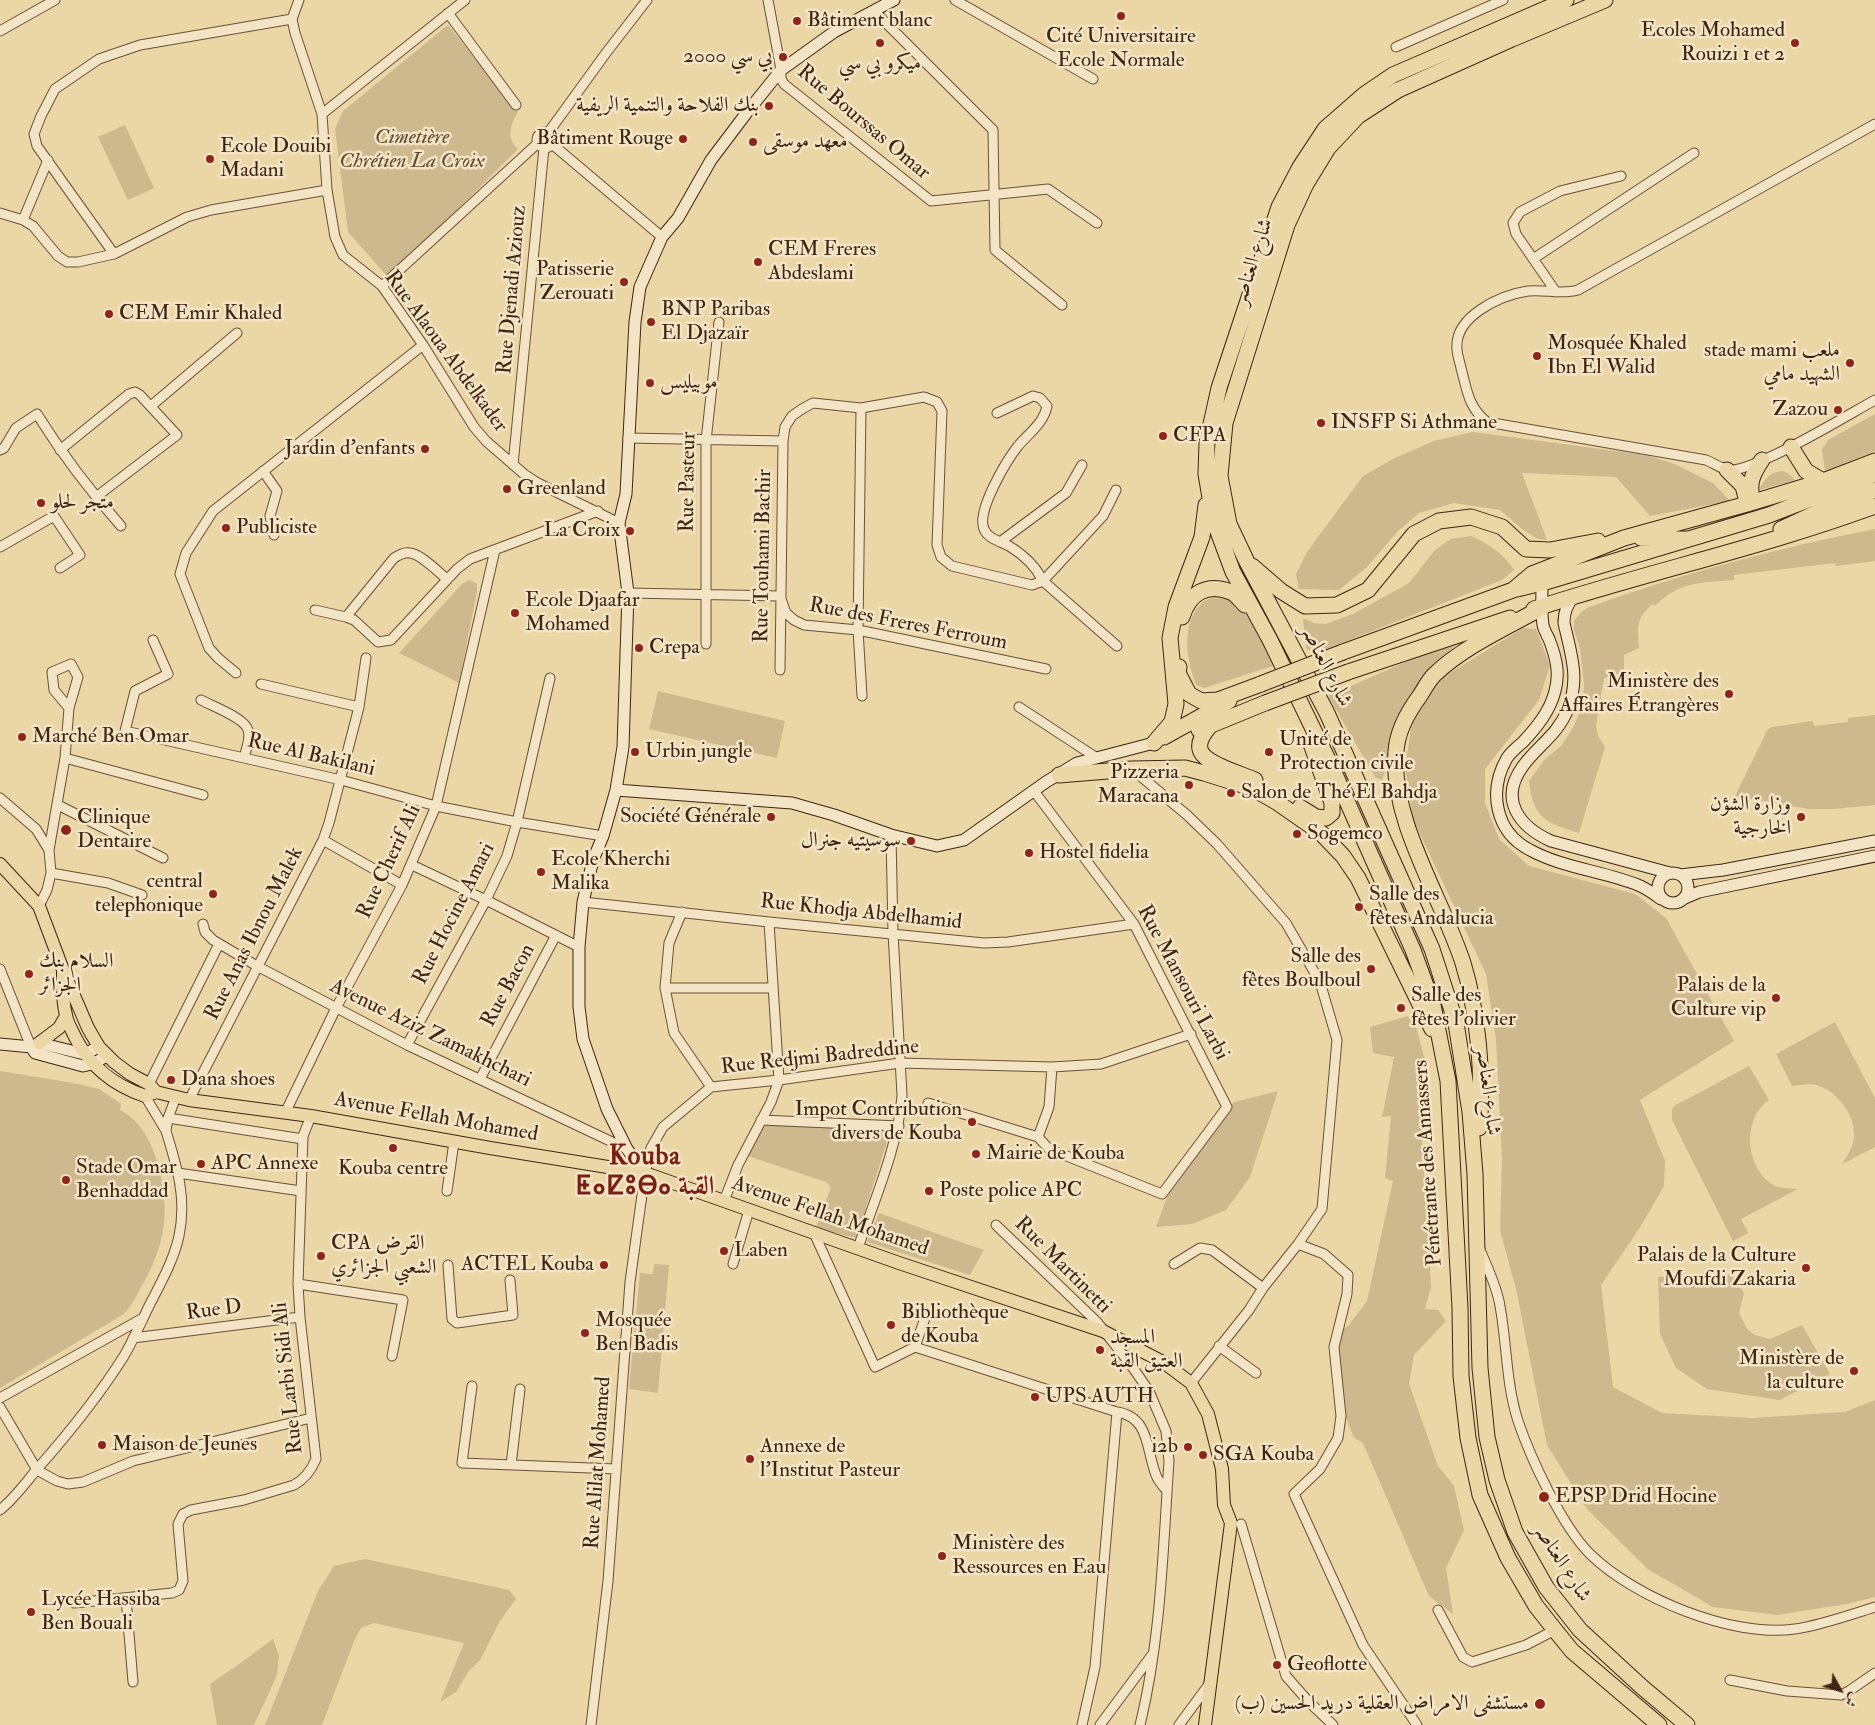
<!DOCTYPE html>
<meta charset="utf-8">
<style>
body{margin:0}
#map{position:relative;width:1875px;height:1725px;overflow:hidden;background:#ebd6a6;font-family:"IM FELL Double Pica",Amiri,serif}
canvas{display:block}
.north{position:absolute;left:1815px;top:1665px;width:50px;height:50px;-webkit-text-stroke:4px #f2e4c5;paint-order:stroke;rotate:129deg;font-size:14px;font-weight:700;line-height:20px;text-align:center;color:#3f2512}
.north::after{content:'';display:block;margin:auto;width:18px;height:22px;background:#3f2512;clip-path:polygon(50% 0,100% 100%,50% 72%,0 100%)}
</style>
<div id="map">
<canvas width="1875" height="1725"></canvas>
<div class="north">ش</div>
</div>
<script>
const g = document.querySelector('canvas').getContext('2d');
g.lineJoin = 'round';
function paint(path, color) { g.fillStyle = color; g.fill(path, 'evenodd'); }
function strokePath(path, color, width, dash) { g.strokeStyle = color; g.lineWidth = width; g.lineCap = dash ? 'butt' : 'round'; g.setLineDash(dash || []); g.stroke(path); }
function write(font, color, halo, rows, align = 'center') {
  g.font = font + ' "IM FELL Double Pica",Amiri,"Noto Sans Tifinagh",serif'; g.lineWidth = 5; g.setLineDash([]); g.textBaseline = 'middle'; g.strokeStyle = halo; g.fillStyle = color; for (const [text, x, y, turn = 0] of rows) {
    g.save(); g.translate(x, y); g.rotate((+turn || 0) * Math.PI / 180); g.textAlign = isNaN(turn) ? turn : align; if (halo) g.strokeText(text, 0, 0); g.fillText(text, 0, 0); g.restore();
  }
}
paint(new Path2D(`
 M448,25l70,87c-8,13 -12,26 0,37l-126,126h-6l-38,-43 -13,-103 8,-18z
 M125,125l29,63 -26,12 -30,-63z
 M1875,414v37l-50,20 -3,-21 6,-10z
 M1473,432l173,23 31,10 36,18 17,18 -80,15 -34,-39 -94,-4 25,67 -9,-1 -16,-10 -22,-19 -46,-7 -35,10 -21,18 -31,36 -28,23 -40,-1 -3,-15 11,-22 56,-76 32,-18 39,-17z
 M1781,471l7,2 7,7 -36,10c6,-11 9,-17 22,-19z
 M1875,529v32l-39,5 -1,-3 -101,12v5c-34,3 -54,1 -79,26l-2,-2c-18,14 -15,24 -14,44l-15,7v17l-20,6 -8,48 2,10 7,11 -26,86c-33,-10 -46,-15 -50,-52l15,-21 17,-14 13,-20 9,-22 1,-20 -4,-36 -6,-18v-9l7,-9 6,-4c93,-34 190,-60 288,-79z
 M1471,536c19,9 31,16 43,34l-12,10 -188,74 -8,-6 -3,-30 11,5 12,1 27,-10 56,-31 26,-33 16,-11z
 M469,580l8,4v7l-18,92 -60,-30 63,-69z
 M1215,597c4,1 11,1 15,4 20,10 34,45 43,65l-69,22 -8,-3c-9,-24 -16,-61 5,-81 3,-4 9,-5 14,-7z
 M1523,628l13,1 14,36 -11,35 -54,69v34l14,36 30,27 106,28 31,24 68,123 -94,59 25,61 -1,25 -25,43 -38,56 12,102 49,26 90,5 93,-6 30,-12v197l-28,7 -70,11 -64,-8 -64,-37 -62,-61 -40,-64 -31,-156 -16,-59 2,-70 -6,-121 -10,-65 -73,-155 -8,-52 8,-51 27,-37z
 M1465,636l-32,31 -43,91 -8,22 -7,-3 -47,-81z
 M658,691l127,30 -8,37 -128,-29z
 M1875,715v90l-42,4h-24l-74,-13 33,-67 4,-2 41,-6 1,5 34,-4v-4z
 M1408,1016l8,10 9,35 -4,64 10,162 -6,22 13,1 8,11 -32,34 -5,29 29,82 16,20 10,44 -18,38 7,46 -24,-18 -66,-153 -9,-5 -16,-42 -2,-63 12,-7 19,-25 26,-120 -8,-3 6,-62 -9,1 12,-60 -21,-4 -3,-26z
 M1835,1022l40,76v49l-33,17c4,-6 9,-14 11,-21 6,-23 -14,-52 -37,-58 -8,-2 -16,0 -24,1l-16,-32z
 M1749,1066l20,34c-28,19 -24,70 6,86 7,3 16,2 23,3l-57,30 7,14 -15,8 -61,-121v-10l2,-4z
 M0,1071l73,12 26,6 22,15 -1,6c20,10 30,30 37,51 13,45 10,79 -13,121 -6,11 -11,22 -20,32l-124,74z
 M1278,1091l-28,86 -24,33 -34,14 -36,3 11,-30 67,-95z
 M763,1125l128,5 -35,108 -40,-10 15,-41 -5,-5 -81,-27z
 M879,1213l90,32 15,5 -14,25 -103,-33z
 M654,1264l15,1 -11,128 -29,-4 11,-116 13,1z
 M1732,1275l12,18 -5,20 8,16 8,6 15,4 32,-14 28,49 -50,26 -73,-11 -31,-21 -16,-34 -2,-57z
 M365,1559l144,31 7,9 -16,22 -20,39 -12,12 -12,20 -16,10 24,-59 -90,-20 -13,5 -6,11 -33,86h-57l53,-134 16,-25z
 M273,1639l6,17 -2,19 -23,50h-37l-7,-41 28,-19z`), '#ceb88d');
const street = new Path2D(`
 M299,0l-7,19 3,14 27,81 5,76 8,47 8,18 39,31 41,59 51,82 12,14 38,33 12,8 83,41
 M768,0l13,70v9l3,5 147,117 117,-12 49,34
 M955,0l138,79
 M874,11l119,119 2,120 67,55
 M448,13l68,92
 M0,31l55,-31
 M1396,47l107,-47
 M322,114l143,-114
 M1875,124l-297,166c-17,5 -33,-1 -50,1 -27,4 -74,25 -71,58 0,6 3,13 4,19 6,22 7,39 26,54l219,38c7,3 15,8 21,10 25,4 122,-56 148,-70
 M537 140a8 8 0 1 1 16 0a8 8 0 1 1-16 0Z
 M548,133l58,-80 41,-53
 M552,144l110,93
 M0,213l23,7 10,6 25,30 9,6h11l36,-8 73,-37 24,-7 116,-20
 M23,220l25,-60
 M114,254l-77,-108 -3,-12 7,-18 14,-27 44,-30 41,-14 152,-26
 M1533,259l161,-106
 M382,286l156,-143
 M1556,292l-40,-58 -3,-11 7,-11 40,-21 61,-15
 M151,406l86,-73
 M861,408l-3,222 4,66
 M628,438l155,3 2,-14 7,-11 10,-7 11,-6 48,5 63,-11 13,5 5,9 -5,134 4,12 11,9 80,19 11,-4c-8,-16 -19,-26 -34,-35 -9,-5 -21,-7 -25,-17 -8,-18 23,-69 34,-83 11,-13 26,-23 29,-40l-7,-8 -7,-2 -36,17
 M0,450l4,-2 12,-20 21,-14c25,40 53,77 84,112
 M60,450l69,-56 6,-2 5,3 37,40 -81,62
 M513,465l31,-317
 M263,471l14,20 -7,25 4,19
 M1116,490l-13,26 -60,65 74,65
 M1000,542l66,-49 16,-28
 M0,547l54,-31 26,39 -20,13
 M628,593l152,3 6,17 8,7 10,5 54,5 188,39
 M315,610l31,7 8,3 24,22 13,-2 66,-71 13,-10 128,-48
 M346,617l48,-59c5,-3 10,-6 16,-5 11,1 28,19 37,26
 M153,640l15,34 -33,17 -10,40 216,49 95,26 81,16 86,14
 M706,644v-203l13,-119
 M780,670l3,-229
 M236,673l-18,-15 -9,-10 -29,-74 6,-21 27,-42 210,-166
 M261,684l98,23
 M201,700c11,6 44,18 47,30 3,8 -2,19 -4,28
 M1019,707l78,51
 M65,758l138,37
 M1132,769l55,46 30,29 69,79 34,59 17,58 -15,169 -24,35 -35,44 -14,22 -58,73
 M0,798l36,31 13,21
 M58,805l105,53
 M323,840l79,45
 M412,865l74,35 93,47
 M51,873l57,10 34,12
 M583,902l186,20 215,21 24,-1 126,-18
 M39,906l8,-16 4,-17 -2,-23 16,-92 4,-50 9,-31 -7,-13 -19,8 2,18 15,18
 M682,912l-13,31 -4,45 9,45 37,54
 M203,924l2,8 8,8 44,26 150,79 220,104
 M0,969l31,78
 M665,988h108
 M407,1045l79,-145 21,-44 10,-34 33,-144
 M480,1079l76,-144
 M149,1084l70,-140
 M145,1096l21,35 2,-13 8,-21
 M189,1100l134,-260 6,-17 30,-116 7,-49
 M928,1103l110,34 11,12 113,45 65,-87 -93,-183 -100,-133
 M285,1113l51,-105 66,-123 34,-79 59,-256
 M168,1118l135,21
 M761,1120l138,6
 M1038,1137l11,-30 3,-40
 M178,1173l123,18
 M447,1191l7,-49
 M724,1201l14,-36 33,-63 8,-22 -10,-158
 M996,1225l101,97 34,43 18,26 17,40 3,30c-6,88 -8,178 -29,264
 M814,1233l61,134 40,-20 202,65c33,5 29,38 39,63 2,6 7,11 11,16
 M1298,1244l26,10 24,21 -1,19 -13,53 7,69 -3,22 -18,31 -26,25 69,151 54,80
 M858,1248c16,-47 41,-104 44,-153l-9,-162 -2,-98
 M1481,1252c7,17 16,35 19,54 7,38 6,78 18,115 13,38 44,105 72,133 45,44 142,84 205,75 27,-4 54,-14 80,-22
 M733,1264l16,-54
 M1174,1264l26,-16 12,2 51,38
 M448,1265l4,54 5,4 56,-8 -3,-35
 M298,1284l105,16 -11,56
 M133,1338l167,-21
 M1219,1346l37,27
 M915,1347l11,-32
 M472,1386l-10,77 154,6
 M0,1398l143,-80
 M0,1407l37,63 20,11 11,3 15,-2 50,-21 178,-43
 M511,1465l9,-76
 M0,1510c15,-12 26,-28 38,-42 30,-34 62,-74 86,-112 10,-17 18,-36 27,-54 11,-21 23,-43 28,-66 8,-38 -2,-69 -13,-105
 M1241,1524l45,152 22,25 25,24
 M126,1598l7,84
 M74,1603l98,-10 7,-3 4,-9 -5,-57 5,-10 8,-4 53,-10 50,-15c11,-6 17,-14 22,-26l-16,-142 -2,-33 5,-148 8,-20
 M1438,1610l25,47 9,5 54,-17 29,-15
 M1730,1680l57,11 54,4 8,-4 26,-18
 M591,1725l17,-144 22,-299 15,-109 6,-25 12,-21 48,-40 68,-7 121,-17 152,4 49,-3 90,-30
 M1082,1725l13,-58 22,-255
 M1100,1725l52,-70
 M1179,1725l31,-42`);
const secondary = new Path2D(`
 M1542,583c0,14 -1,29 1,42 1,5 4,10 6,14 7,18 11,34 6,52 -5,20 -18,36 -32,51 -6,5 -12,10 -16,16 -19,33 -12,74 23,92 33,18 73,21 108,35 8,3 16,9 23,14
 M1574,596c-7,9 -10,16 -10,27 7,31 16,55 4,86 -11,27 -30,36 -45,57 -25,34 -3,61 28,75l119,32
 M616,790l176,13 42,12 57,20 46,11 27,-6 82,-58 31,-19 77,-20
 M1658 888a15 15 0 1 1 30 0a15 15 0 1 1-30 0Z
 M1680,875l43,-5 152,-29
 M1685,898l14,-6 176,-36
 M0,1044l31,3
 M33,1046l6,-3 45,11 15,-7
 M31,1047l4,6 48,13 9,-2 15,-8
 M645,1173l-18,-24 -20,-40 -24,-70 -4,-32v-60l4,-45 10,-42 10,-24 13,-46 7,-43 5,-154 -9,-70 7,-29 9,-172 5,-35 22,-50 16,-19 33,-58 37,-49 33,-41 53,-38 60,-32`);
const primary = new Path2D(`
 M0,864l39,42 24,64 25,58 11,19 15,15 16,12 19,10 7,8
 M63,972c0,14 -1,29 3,43 1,8 6,15 9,22 15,30 38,48 70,59l11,-4
 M39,1043l20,-15 7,-12
 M156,1092l33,8 122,16 179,32 155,25 254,90 204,68 60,31 28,21 17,31 14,55 2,36 7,18 -26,202`);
const highway = new Path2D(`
 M1566,0l-173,75 -28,19 -40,35 -25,38 -21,40 -60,181 -12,54 -1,32 8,47 19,51 37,68 64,132 79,178 20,55 15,76 12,227 1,68 7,62 12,57 28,63 28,48 19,24 17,21 87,74
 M1605,0l-93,39 -114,51 -40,26 -30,32 -22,36 -19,41 -62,198 -5,53 9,48 18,38 80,151 105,236 24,74 14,89 5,62 5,194 7,69 10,43 18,52 31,55 34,43 62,57 45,38
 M1791,447l15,24 17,10
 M1727,470l16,16 4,16
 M1752,502c-3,-19 -1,-26 10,-42
 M1781,529l39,-18 55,-21
 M1641,538l44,1
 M1252,566l29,25 24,15 32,-1 31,-15 46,-56 25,-13 32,-4 31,10 24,22 24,1 48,-9
 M1517,589l25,-6 227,-68 106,-41
 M1534,609c113,-37 230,-62 341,-103
 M1182,617c7,-23 24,-35 49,-25 5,2 10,9 14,13
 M1343,652l170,-62 19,-16 92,-36 123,-34 76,-23 52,-20
 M1179,667l-1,6 11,21 12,7 17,-1 43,-16
 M1348,672l162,-54
 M1209,727c-5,6 -11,14 -9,22 3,15 42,25 55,31
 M1199,730l66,-27
 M1164,737l65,-36
 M1154,743l18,-21 4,-18 -6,-66 6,-31 26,-70 4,-32
 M1059,775l73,-6 53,-1 19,5 48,15 26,15 43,30 22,23 15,22 74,151
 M1300,807l16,10 10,1 6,-5v-10l-22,-62
 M1479,1128c5,-51 -1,-116 -16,-165 -21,-65 -73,-143 -67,-211 1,-20 12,-40 23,-55 5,-7 9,-16 15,-22 30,-29 74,-48 109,-68`);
strokePath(street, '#6a5137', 11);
strokePath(secondary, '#3f2512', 13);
strokePath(primary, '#3f2512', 14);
strokePath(highway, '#3f2512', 17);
strokePath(street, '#f2e4c5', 9);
strokePath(secondary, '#f2e4c5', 11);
strokePath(primary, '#ebd6a6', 12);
strokePath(highway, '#ebd6a6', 15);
const highwayBridge = new Path2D(`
 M1261,684l82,-32
 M1265,703l83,-31`);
strokePath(highwayBridge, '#3f2512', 17, []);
strokePath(highwayBridge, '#ebd6a6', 15);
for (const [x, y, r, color] of [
 [1121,16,5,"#8f2418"],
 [797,21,5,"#8f2418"],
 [880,43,5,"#8f2418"],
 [1795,43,5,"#8f2418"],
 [783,57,5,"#8f2418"],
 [769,106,5,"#8f2418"],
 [683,139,5,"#8f2418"],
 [753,142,5,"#8f2418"],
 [210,159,5,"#8f2418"],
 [758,262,5,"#8f2418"],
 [624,282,5,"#8f2418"],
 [109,314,5,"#8f2418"],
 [651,322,5,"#8f2418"],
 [1537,356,5,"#8f2418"],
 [1850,363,5,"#8f2418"],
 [650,383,5,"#8f2418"],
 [1838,410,5,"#8f2418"],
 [1321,423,5,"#8f2418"],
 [1163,436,5,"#8f2418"],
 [425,449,5,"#8f2418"],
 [507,489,5,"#8f2418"],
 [41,503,5,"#8f2418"],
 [226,528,5,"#8f2418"],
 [630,531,5,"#8f2418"],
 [515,613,5,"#8f2418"],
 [639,648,5,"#8f2418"],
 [1729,694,5,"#8f2418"],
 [22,737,5,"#8f2418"],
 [635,752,5,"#8f2418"],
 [1269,752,5,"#8f2418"],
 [1189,785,5,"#8f2418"],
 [1231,793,5,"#8f2418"],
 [771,817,5,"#8f2418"],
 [1801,817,5,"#8f2418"],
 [66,830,6,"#8f2418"],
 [1297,834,5,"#8f2418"],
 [911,841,5,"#8f2418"],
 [1029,853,5,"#8f2418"],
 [541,872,5,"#8f2418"],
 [213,894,5,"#8f2418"],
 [1359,907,5,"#8f2418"],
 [1371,969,5,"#8f2418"],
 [29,974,5,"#8f2418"],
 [1776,998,5,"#8f2418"],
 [1401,1008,5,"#8f2418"],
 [171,1080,5,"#8f2418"],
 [972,1122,5,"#8f2418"],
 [393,1148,5,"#8f2418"],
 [976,1154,5,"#8f2418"],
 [201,1164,5,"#8f2418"],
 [66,1180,5,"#8f2418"],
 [929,1191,5,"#8f2418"],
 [724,1251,5,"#8f2418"],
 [321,1256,5,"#8f2418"],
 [604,1265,5,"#8f2418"],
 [1806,1268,5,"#8f2418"],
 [891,1325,5,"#8f2418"],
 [585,1333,5,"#8f2418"],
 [1100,1350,5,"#8f2418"],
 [1854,1371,5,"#8f2418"],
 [1035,1397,5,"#8f2418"],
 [102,1445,5,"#8f2418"],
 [1188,1447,5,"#8f2418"],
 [1203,1455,5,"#8f2418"],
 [750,1459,5,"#8f2418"],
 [1544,1497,6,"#8f2418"],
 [942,1556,5,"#8f2418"],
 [31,1612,5,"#8f2418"],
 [1277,1665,5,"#8f2418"],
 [1540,1704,6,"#8f2418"]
]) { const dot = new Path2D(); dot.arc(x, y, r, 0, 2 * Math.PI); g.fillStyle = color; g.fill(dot); strokePath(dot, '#f2e4c5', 2); }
write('21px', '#3f2512', '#f2e4c5', [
 ["Bâtiment blanc",807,21],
 ["Ecoles Mohamed",1785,31,"right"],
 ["Rouizi 1 et 2",1785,55,"right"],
 ["Cité Universitaire",1121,37,"center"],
 ["Ecole Normale",1121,61,"center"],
 ["بي سي 2000",773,57,"right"],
 ["ميكرو بي سي",880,64,"center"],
 ["بنك الفلاحة والتنمية الريفية",759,106,"right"],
 ["Bâtiment Rouge",673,139,"right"],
 ["معهد موسقى",763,142],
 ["Ecole Douibi",220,147],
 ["Madani",220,171],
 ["CEM Freres",768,250],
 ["Abdeslami",768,274],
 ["Patisserie",614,270,"right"],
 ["Zerouati",614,294,"right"],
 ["BNP Paribas",661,310],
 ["El Djazaïr",661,334],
 ["CEM Emir Khaled",119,314],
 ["Mosquée Khaled",1547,344],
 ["Ibn El Walid",1547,368],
 ["stade mami ملعب",1840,351,"right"],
 ["الشهيد مامي",1840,375,"right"],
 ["موبيليس",660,383],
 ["Zazou",1828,410,"right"],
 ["INSFP Si Athmane",1331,423],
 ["CFPA",1173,436],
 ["Jardin d'enfants",415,449,"right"],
 ["Greenland",517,489],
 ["متجر لحلو",51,503],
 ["Publiciste",236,528],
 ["La Croix",620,531,"right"],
 ["Ecole Djaafar",525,601],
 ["Mohamed",525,625],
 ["Crepa",649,648],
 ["Ministère des",1719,682,"right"],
 ["Affaires Étrangères",1719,706,"right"],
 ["Marché Ben Omar",32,737],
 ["Unité de",1279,740],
 ["Protection civile",1279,764],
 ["Urbin jungle",645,752],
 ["Pizzeria",1179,773,"right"],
 ["Maracana",1179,797,"right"],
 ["Salon de Thé El Bahdja",1241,793],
 ["وزارة الشؤن",1791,805,"right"],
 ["الخارجية",1791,829,"right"],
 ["Société Générale",761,817,"right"],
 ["Clinique",77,818],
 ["Dentaire",77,842],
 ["Sogemco",1307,834],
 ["سوسيتيه جنرال",901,841,"right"],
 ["Hostel fidelia",1039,853],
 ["Ecole Kherchi",551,860],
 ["Malika",551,884],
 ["central",203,882,"right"],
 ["telephonique",203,906,"right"],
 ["Salle des",1369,895],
 ["fêtes Andalucia",1369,919],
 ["Salle des",1361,957,"right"],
 ["fêtes Boulboul",1361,981,"right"],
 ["السلام بنك",39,962],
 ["الجزائر",39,986],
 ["Palais de la",1766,986,"right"],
 ["Culture vip",1766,1010,"right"],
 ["Salle des",1411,996],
 ["fêtes l'olivier",1411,1020],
 ["Dana shoes",181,1080],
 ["Impot Contribution",962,1110,"right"],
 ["divers de Kouba",962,1134,"right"],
 ["Mairie de Kouba",986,1154],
 ["APC Annexe",211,1164],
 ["Stade Omar",76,1168],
 ["Benhaddad",76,1192],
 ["Kouba centre",393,1169,"center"],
 ["Poste police APC",939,1191],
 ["CPA القرض",331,1244],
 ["الشعبي الجزائري",331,1268],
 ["Laben",734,1251],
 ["Palais de la Culture",1796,1256,"right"],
 ["Moufdi Zakaria",1796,1280,"right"],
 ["ACTEL Kouba",594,1265,"right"],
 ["Bibliothèque",901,1313],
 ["de Kouba",901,1337],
 ["Mosquée",595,1321],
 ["Ben Badis",595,1345],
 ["المسجد",1110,1338],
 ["العتيق القبة",1110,1362],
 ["Ministère de",1844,1359,"right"],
 ["la culture",1844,1383,"right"],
 ["UPS AUTH",1045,1397],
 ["Maison de Jeunes",112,1445],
 ["Annexe de",760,1447],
 ["l'Institut Pasteur",760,1471],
 ["i2b",1178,1447,"right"],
 ["SGA Kouba",1213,1455],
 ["EPSP Drid Hocine",1555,1497],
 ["Ministère des",952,1544],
 ["Ressources en Eau",952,1568],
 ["Lycée Hassiba",41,1600],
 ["Ben Bouali",41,1624],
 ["Geoflotte",1287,1665],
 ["مستشفى الامراض العقلية دريد الحسين (ب)",1529,1704,"right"]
], 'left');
write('21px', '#3f2512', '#f2e4c5', [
 ["Rue Bourssas Omar",863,123,40],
 ["شارع العناصر",1254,262,-72],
 ["Rue Djenadi Aziouz",513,290,-85],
 ["Rue Alaoua Abdelkader",445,352,54],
 ["Rue Pasteur",689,482,-89],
 ["Rue Touhami Bachir",764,556,-89],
 ["Rue des Freres Ferroum",908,625,11],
 ["شارع العناصر",1325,666,63],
 ["Rue Al Bakilani",311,756,13],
 ["Rue Cherif Ali",390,862,-65],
 ["Rue Khodja Abdelhamid",861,913,6],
 ["Rue Hocine Amari",455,914,-63],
 ["Rue Anas Ibnou Malek",255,934,-63],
 ["Rue Mansouri Larbi",1182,983,62],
 ["Rue Bacon",509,986,-62],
 ["Avenue Aziz Zamakhchari",430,1034,26],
 ["Rue Redjmi Badreddine",820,1058,-6],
 ["شارع العناصر",1487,1091,83],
 ["Avenue Fellah Mohamed",436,1118,10],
 ["Pénétrante des Annassers",1429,1163,-94],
 ["Avenue Fellah Mohamed",830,1217,19],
 ["Rue Martinetti",1062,1266,45],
 ["Rue D",214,1311,-7],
 ["Rue Larbi Sidi Ali",289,1378,-96],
 ["Rue Alilat Mohamed",599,1463,-86],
 ["شارع العناصر",1561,1563,57]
]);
write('italic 21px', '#634a31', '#f2e4c5', [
 ["Cimetière",412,138],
 ["Chrétien La Croix",412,162]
]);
g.letterSpacing = '1px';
write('bold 26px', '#7a1f14', '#f2e4c5', [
 ["Kouba",645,1158],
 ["ⵟⴰⵇⵓⴱⴰ القبة",645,1188]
]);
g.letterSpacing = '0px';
</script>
